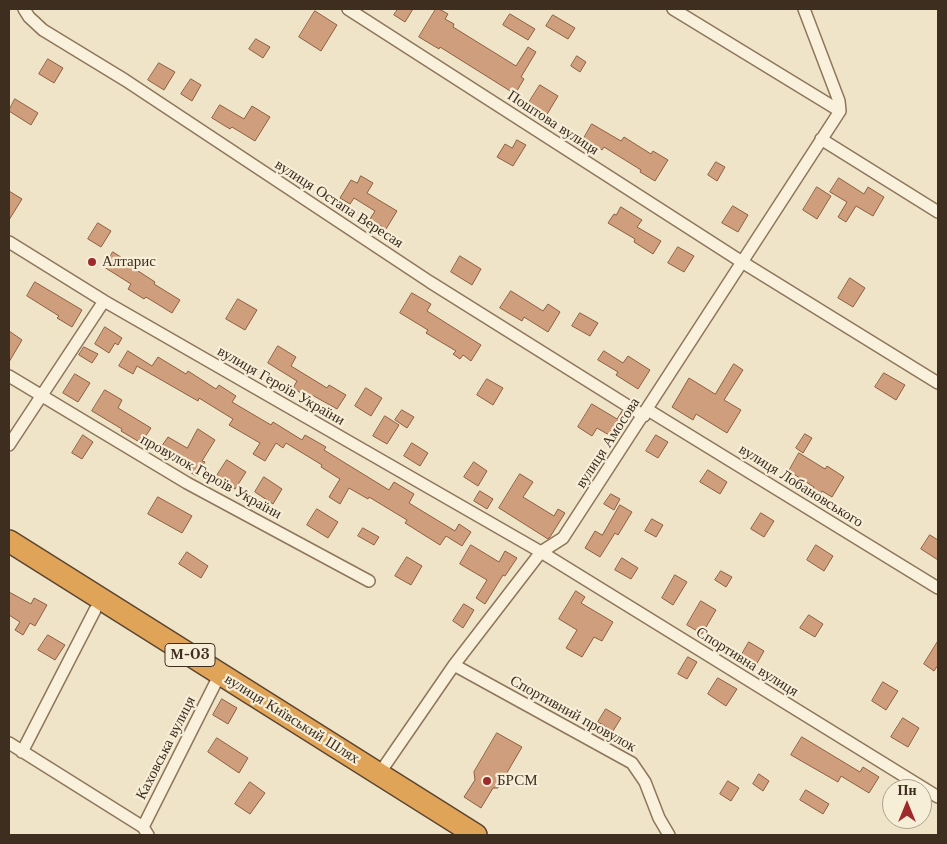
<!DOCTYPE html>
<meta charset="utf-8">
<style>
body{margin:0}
#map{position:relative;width:947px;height:844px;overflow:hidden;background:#f0e4c8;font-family:"Libre Baskerville",serif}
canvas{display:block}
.frame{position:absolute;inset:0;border:10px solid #3d2e20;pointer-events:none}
.north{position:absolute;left:882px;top:779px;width:50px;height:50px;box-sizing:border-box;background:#f7eed8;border:1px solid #ada18e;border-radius:50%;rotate:0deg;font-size:14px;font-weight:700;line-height:20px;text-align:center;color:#3d2e20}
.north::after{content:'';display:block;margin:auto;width:18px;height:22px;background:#9e2a2b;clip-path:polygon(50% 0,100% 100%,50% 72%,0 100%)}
</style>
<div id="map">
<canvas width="947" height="844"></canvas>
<div class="frame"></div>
<div class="north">Пн</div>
</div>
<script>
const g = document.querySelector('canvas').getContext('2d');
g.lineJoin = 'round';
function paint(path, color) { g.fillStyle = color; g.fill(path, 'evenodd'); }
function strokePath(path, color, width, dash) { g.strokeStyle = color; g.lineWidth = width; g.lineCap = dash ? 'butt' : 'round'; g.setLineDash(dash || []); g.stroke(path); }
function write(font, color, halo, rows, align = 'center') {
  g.font = font + ' "Libre Baskerville",serif'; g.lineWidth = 4.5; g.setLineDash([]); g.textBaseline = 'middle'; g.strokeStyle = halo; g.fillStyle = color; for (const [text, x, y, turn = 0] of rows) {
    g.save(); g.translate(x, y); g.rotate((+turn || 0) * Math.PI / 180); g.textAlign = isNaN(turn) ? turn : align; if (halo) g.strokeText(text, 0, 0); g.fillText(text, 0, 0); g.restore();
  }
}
const building = new Path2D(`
 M398,9h15l-8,13 -11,-7z
 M436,9h3l9,5 -3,5 9,5 -1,3 63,39 12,-19 8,5 -15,25 3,2 -9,15 -75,-47 -1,2 -20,-12z
 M315,11l22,14 -16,26 -22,-14z
 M510,14l25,15 -7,11 -25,-15z
 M553,15l22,13 -7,11 -22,-13z
 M256,39l14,8 -7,11 -14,-9z
 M577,56l9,6 -6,10 -9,-6z
 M48,59l15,9 -9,15 -15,-9z
 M159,63l16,9 -11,18 -16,-10z
 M191,79l10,6 -9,16 -11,-7z
 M540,85l18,11 -12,20 -18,-12z
 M15,99l23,14 -7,12 -22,-14z
 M220,105l24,14 8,-13 18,11 -15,24 -23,-14 -2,2 -18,-11z
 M592,124l29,17 3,-4 27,17 2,-3 15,9 -13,21 -15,-9 1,-2 -37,-23 -2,3 -18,-12z
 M517,140l9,5 -13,21 -16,-9 8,-13 7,4z
 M716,162l9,5 -8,14 -9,-6z
 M361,176l12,7 -6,10 30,18 -11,18 -16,-10 5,-8 -21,-13 -4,6 -10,-6 11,-18 6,3z
 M839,178l25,16 4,-7 16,10 -11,19 -17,-10 -10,16 -8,-5 9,-15 -17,-10z
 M817,187l14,9 -14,23 -14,-9z
 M9,191l13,8 -13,21z
 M733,206l15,9 -10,17 -16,-9z
 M621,207l21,13 -5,7 24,14 -8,13 -19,-12 1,-3 -27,-16 6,-9 2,1z
 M98,223l13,8 -10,16 -13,-8z
 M678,247l16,9 -10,16 -16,-9z
 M113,252l17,11 -1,2 26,17 -1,2 26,16 -8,13 -26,-16 -2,2 -16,-10 3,-5 -27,-17z
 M460,256l21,13 -9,16 -21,-13z
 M850,278l15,10 -12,19 -15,-9z
 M35,282l47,28 -10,17 -15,-9 2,-2 -32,-20z
 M511,291l32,20 5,-7 12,8 -12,20 -24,-15 -2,4 -22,-13z
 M412,293l19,11 -4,7 54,34 -10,16 -8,-6 -3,4 -7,-5 3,-3 -30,-18 2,-3 -28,-17z
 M238,299l19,11 -12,20 -19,-11z
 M580,313l18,10 -8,13 -18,-10z
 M105,327l17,11 -4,7 -3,-2 -6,10 -14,-9z
 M9,331l13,9 -13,22z
 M278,346l18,11 -5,9 36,22 2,-3 17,10 -9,14 -25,-14 -2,4 -17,-11 4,-7 -29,-18z
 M84,347l14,7 -6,9 -13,-8z
 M128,351l24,15 6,-9 28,17 2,-3 28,18 3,-4 17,11 -4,6 39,23 2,-3 29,18 3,-5 21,12 -2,3 65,40 5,-8 20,12 -5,9 46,28 4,-7 12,8 -9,14 -16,-10 -6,9 -35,-22 2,-3 -38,-23 -1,2 -19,-11 -9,16 -11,-7 11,-18 -19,-12 1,-2 -36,-22 -3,5 -7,-5 -11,18 -12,-7 7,-11 -31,-18 4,-6 -34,-21 -1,3 -61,-35 -4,8 -14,-8z
 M604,351l19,12 5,-7 22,14 -12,19 -22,-14 2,-3 -20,-12z
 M734,364l9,6 -19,30 17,10 -14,23 -31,-19 -3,6 -21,-13 17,-29 26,16z
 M884,373l21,12 -9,15 -21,-13z
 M75,374l15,9 -12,19 -15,-9z
 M487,379l16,9 -10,17 -16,-10z
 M366,388l16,10 -11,18 -16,-10z
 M105,390l17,10 -4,8 33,20 -10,15 -20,-12 1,-2 -30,-18z
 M592,404l25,15 5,-8 8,5 -14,23 -19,-11 -5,8 -14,-9z
 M402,410l12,7 -7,11 -12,-8z
 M385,416l14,9 -12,19 -14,-8z
 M198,429l17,11 -13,21 3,1 -9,14 -15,-10 1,-2 -23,-14 9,-13 19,11z
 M805,434l7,4 -9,15 -7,-5z
 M83,435l10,7 -11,17 -10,-6z
 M656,435l12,7 -10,16 -12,-7z
 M412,443l16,10 -8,13 -16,-10z
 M799,453l26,16 2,-3 17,11 -12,20 -10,-6 -3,5 -7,-5 2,-4 -25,-16z
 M227,460l19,12 -11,17 -19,-12z
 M474,462l13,9 -9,15 -14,-9z
 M708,470l19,12 -7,12 -20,-12z
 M520,474l13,8 -10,15 31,19 4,-7 7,4 -15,24 -2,2 -49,-31z
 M264,477l18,12 -9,15 -18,-12z
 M480,491l13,8 -6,10 -13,-8z
 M611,494l9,5 -6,11 -10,-6z
 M158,497l34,19 -10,17 -34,-19z
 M620,505l12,7 -14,23 -3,-2 -15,24 -15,-9 10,-17 7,4z
 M317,509l21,13 -10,16 -21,-13z
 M761,513l13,8 -10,16 -13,-8z
 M652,519l11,6 -7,12 -11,-6z
 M363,528l16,9 -5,8 -16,-9z
 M930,535l8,5v20l-17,-11z
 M471,545l28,17 6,-11 12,7 -12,18 -2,-1 -18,29 -9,-6 11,-18 -27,-16z
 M816,545l17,11 -9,15 -17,-11z
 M187,552l21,14 -7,12 -22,-14z
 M407,557l15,9 -11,19 -16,-9z
 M622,558l16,10 -7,11 -16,-9z
 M721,571l11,6 -6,10 -11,-7z
 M675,575l12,7 -14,23 -11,-7z
 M576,591l9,6 -4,6 32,19 -11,19 -8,-4 -12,20 -16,-9 11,-18 -18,-11z
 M9,592l22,12 3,-6 13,7 -12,21 -5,-3 -7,12 -8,-5 5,-8 -11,-7z
 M701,601l15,9 -14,24 -15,-9z
 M464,604l10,6 -11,18 -10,-7z
 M809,615l14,9 -8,13 -15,-9z
 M48,635l17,10 -10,15 -17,-10z
 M938,641v24l-4,6 -10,-7z
 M749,642l15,9 -8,14 -15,-9z
 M688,657l9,5 -10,17 -9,-5z
 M718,678l19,11 -11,17 -18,-12z
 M883,682l15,9 -12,19 -14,-9z
 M222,699l15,9 -9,16 -15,-9z
 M606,709l15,9 -8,13 -15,-9z
 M903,718l16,10 -11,19 -17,-10z
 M497,733l25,14 -24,41h-5l-12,20 -17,-11 11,-17 -1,-8z
 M802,737l58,35 3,-5 16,10 -10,16 -28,-17 -3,6 -47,-27z
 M217,738l31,20 -9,15 -31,-21z
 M759,774l10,7 -6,10 -10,-7z
 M728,781l11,7 -8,13 -11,-7z
 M250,782l15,11 -15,21 -15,-10z
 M806,790l23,14 -6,10 -23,-14z`);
paint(building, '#cf9f7d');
strokePath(building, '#8d5f41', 1);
const street = new Path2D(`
 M24,9l5,8 14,13 82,50 305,202 214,134
 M348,9l394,253 196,121
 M673,9l167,102
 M804,9l35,92 1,10
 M821,139l117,73
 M9,242l95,59 437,251 397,245
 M9,376l178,107 182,98
 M648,410l290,178
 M9,445l95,-144
 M454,665l178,98 13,19 14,36 10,17
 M9,743l134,84
 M22,752l73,-142
 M379,774l75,-109 87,-113 22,-14 277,-427
 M148,835l-5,-8 77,-153`);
const highway = new Path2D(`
 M9,541l467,294`);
strokePath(street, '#8d765c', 14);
strokePath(highway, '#5b4430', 24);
strokePath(street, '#faf1dc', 11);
strokePath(highway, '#e0a458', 21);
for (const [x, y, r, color] of [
 [92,262,5,"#9e2a2b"],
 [487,781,5,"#9e2a2b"]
]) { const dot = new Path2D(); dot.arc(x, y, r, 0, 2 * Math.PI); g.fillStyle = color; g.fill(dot); strokePath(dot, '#f7eed8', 2); }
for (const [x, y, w] of [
 [190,655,50]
]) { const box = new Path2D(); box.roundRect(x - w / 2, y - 11.5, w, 23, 4); g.fillStyle = '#f7eed8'; g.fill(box); strokePath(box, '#3d2e20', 1); }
write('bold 14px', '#3d2e20', null, [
 ["М-03",190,655]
]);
write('15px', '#3d2e20', '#f7eed8', [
 ["Поштова вулиця",553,123,33],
 ["вулиця Остапа Вересая",339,204,33],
 ["вулиця Героїв України",281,386,30],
 ["вулиця Амосова",608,443,-57],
 ["провулок Героїв України",211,477,29],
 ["вулиця Лобановського",801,486,32],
 ["Спортивна вулиця",747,662,32],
 ["Спортивний провулок",573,714,29],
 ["вулиця Київський Шлях",292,719,32],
 ["Каховська вулиця",166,748,-63]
]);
write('15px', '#3d2e20', '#f7eed8', [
 ["Алтарис",102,262],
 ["БРСМ",497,781]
], 'left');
</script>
